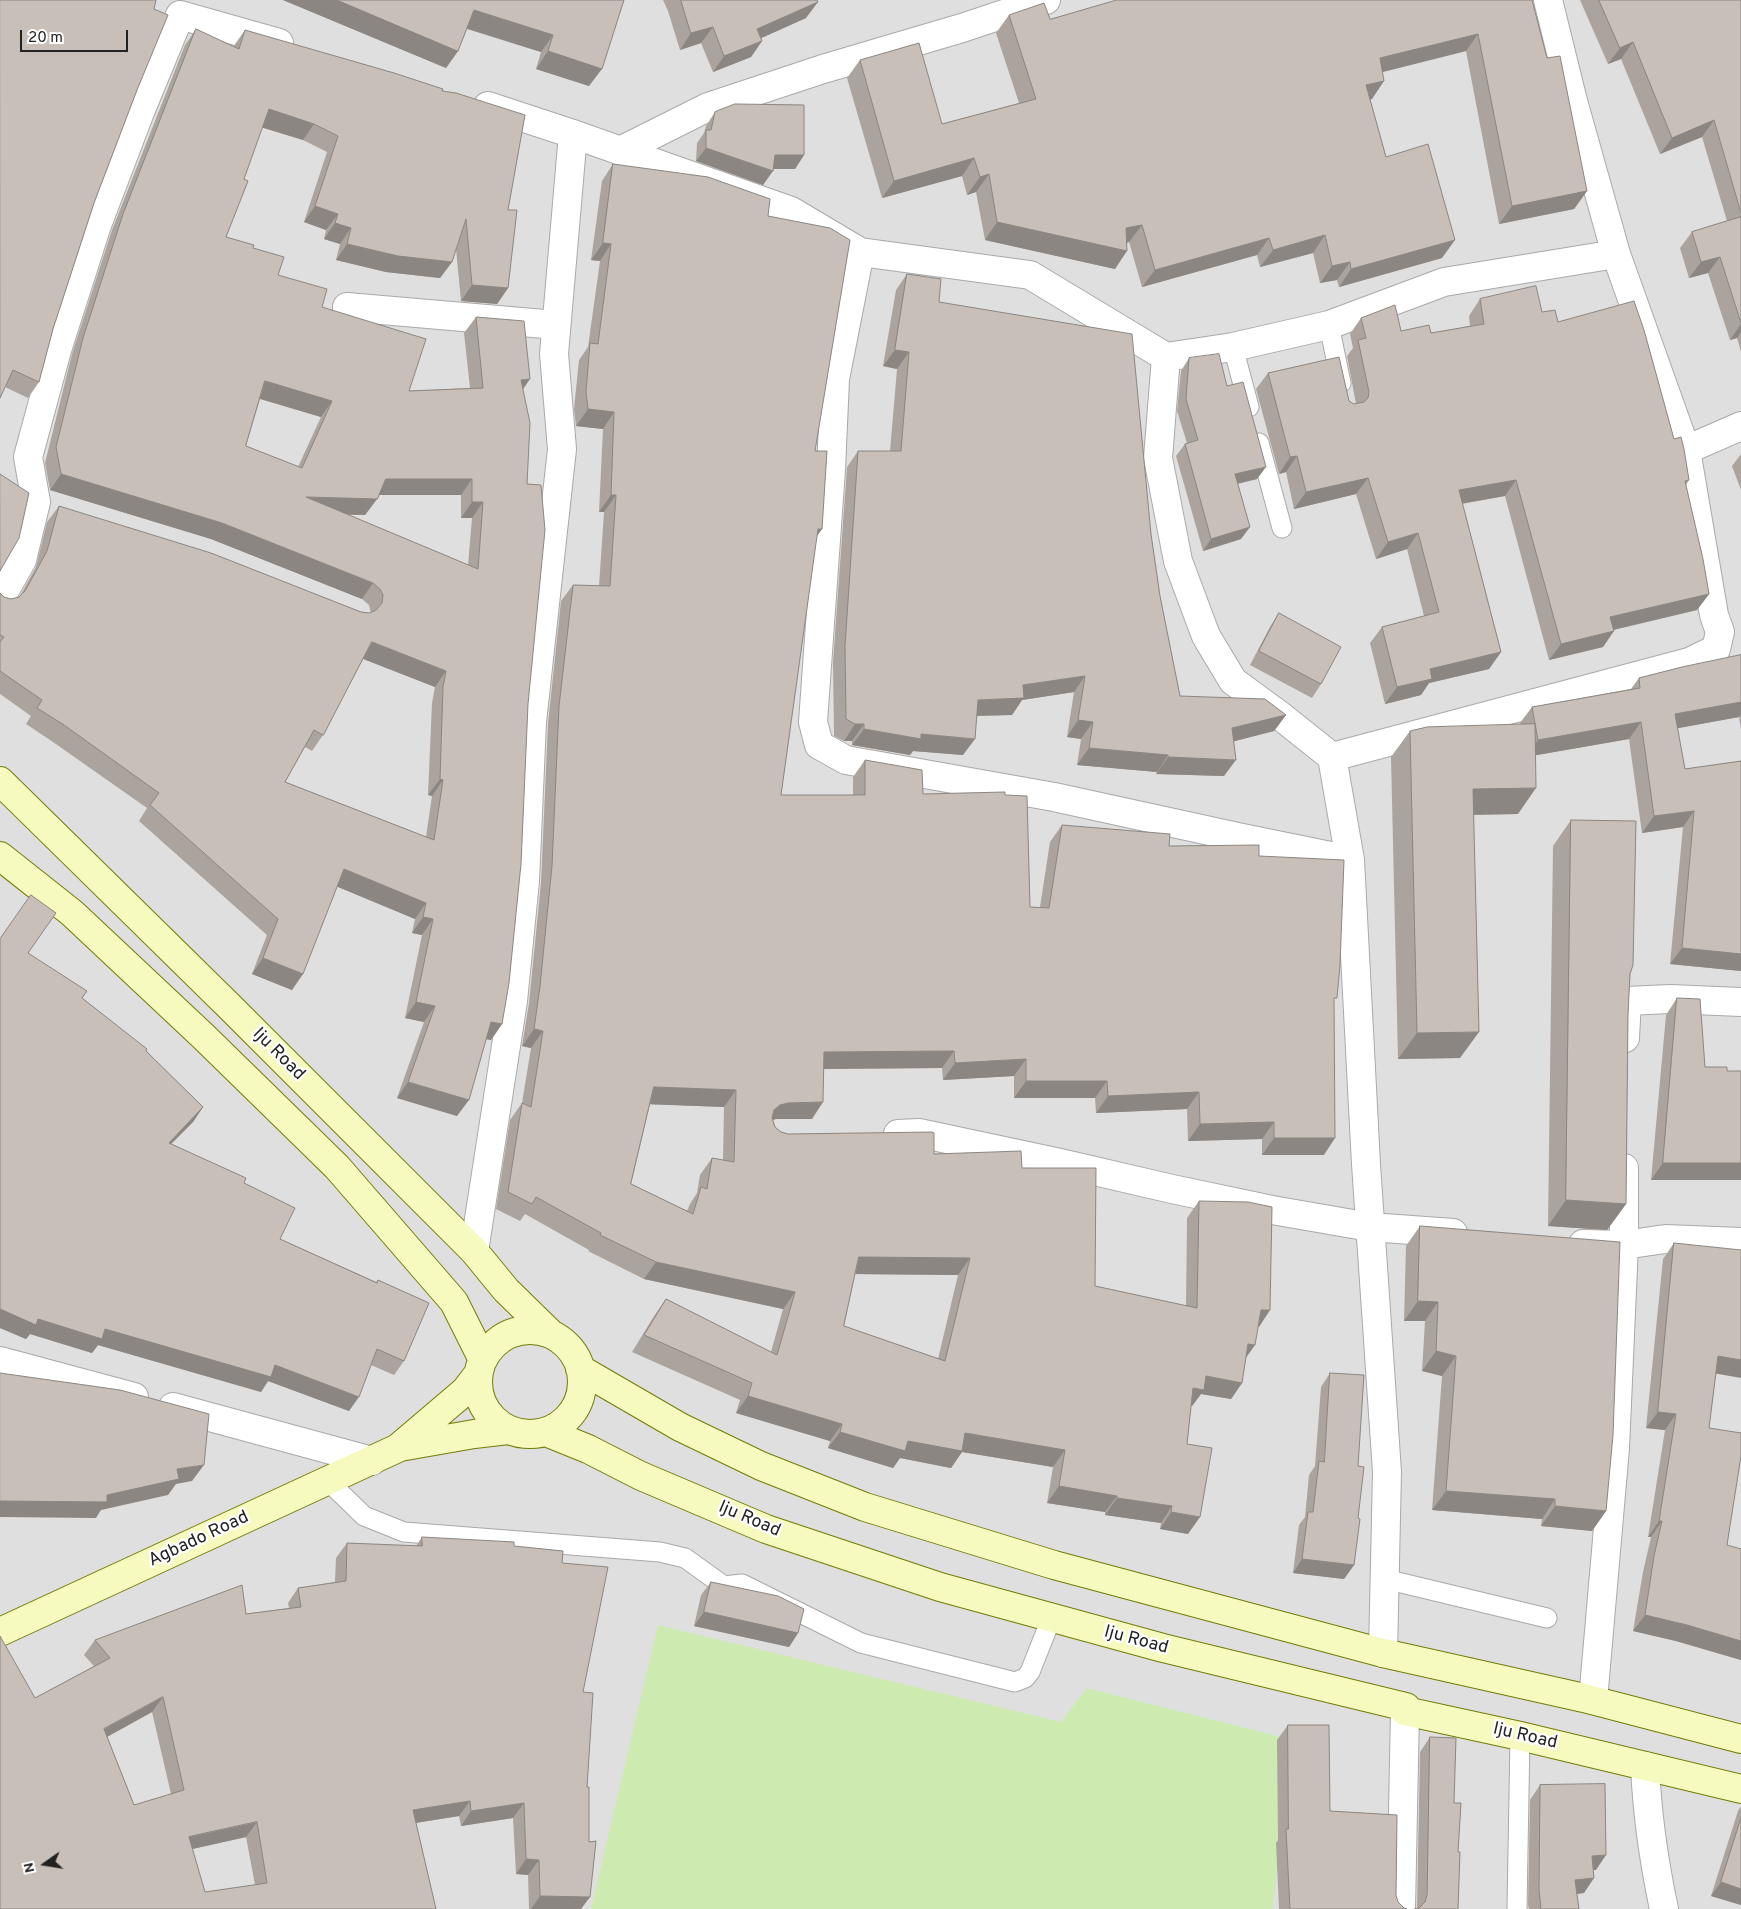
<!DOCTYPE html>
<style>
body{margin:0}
#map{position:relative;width:1741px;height:1909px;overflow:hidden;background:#f2efe9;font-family:Overpass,sans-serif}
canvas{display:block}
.north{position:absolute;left:20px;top:1839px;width:50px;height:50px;-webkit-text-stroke:4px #fff;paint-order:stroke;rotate:257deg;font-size:14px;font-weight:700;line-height:20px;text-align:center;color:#222}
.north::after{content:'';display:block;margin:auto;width:18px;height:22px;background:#222;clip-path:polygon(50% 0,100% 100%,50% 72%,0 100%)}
.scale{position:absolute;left:20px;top:30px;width:108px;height:22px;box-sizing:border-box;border:2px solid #222;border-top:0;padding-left:6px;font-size:15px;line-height:18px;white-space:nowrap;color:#222;-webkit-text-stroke:4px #fff;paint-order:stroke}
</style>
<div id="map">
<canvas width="1741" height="1909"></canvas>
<div class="north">N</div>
<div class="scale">20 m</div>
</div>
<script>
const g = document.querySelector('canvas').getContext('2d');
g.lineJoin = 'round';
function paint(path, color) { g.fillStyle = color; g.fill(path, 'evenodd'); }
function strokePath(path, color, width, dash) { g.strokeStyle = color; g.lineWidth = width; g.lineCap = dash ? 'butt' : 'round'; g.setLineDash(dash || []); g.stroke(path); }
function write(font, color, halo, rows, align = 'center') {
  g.font = font + ' Overpass,sans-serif'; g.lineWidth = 4.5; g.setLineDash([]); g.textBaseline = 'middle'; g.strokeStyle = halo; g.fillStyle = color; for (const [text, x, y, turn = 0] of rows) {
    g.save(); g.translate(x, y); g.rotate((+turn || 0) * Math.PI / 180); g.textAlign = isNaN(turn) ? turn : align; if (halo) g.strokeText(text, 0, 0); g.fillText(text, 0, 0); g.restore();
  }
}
paint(new Path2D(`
 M0,0h1741v1909h-1741z`), '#e0dfdf');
paint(new Path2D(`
 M658,1625l403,97 26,-34 202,51 -16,170h-682z`), '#cdebb0');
const lane = new Path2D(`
 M1329,325l12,58
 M1233,347l16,60
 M1259,443l23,85
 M328,1481l36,35 40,16 256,20 25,6 39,28 18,-2 119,59 154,39 10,-4 5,-6 21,-53
 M1385,1579l162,39
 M1517,1909l3,-173`);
const street = new Path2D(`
 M488,106l85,28 218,77 69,41 170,23 136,82 -8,101 20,103 28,75 27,45 45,33 54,43 18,103 16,304 21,308 -4,181
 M620,151l88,-44 115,-38 139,-41 84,-28
 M860,252l-25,127 -4,91 -18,252 6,23 27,15 208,37 188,41 108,22
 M347,307l209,18
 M1166,357l67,-10 96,-22 115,-43 172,-28
 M1686,450l55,-24
 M0,599l22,-39 14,-58 -8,-45 29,-107 40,-125 43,-113 40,-97 99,28
 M1332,757l357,-95 27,-13 4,-17 -6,-17 -28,-165 -70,-196 -43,-153 -25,-101
 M1625,1038l2,-37 43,-2 71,3
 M898,1134l21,-1 141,30 112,26 100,21 98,17 83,6
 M1583,1244l41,1 41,-6 76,3
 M474,1251l39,-250 12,-120 7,-159 30,-273 -8,-95 19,-220
 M0,1361l134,36
 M173,1407l199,54
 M1593,1700l22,-252 9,-203v-77
 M1645,1766c2,48 9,96 19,143
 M1401,1909l4,-198`);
const secondary = new Path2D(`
 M0,781l230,226 244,244 32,39 45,44
 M0,856l72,57 132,124 133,130 117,135 29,58
 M478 1382a52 52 0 1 1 104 0a52 52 0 1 1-104 0Z
 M580,1369l100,58 81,39 104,41 189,58 329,88 201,45 157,41
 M546,1432l42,17 53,27 125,53 174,58 223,61 243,59 -1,4 115,25 221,53
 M400,1447l74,-13 34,-4
 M0,1632l398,-184 67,-57 13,-17`);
strokePath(lane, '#a9a9a9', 21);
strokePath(street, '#a9a9a9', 30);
strokePath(secondary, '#707d05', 30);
strokePath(lane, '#fff', 19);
strokePath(street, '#fff', 28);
strokePath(secondary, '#f7fabf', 28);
paint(new Path2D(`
 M283,0h341l-35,86 -53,-17 5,-17 -74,-23 -9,22 -12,17z
 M663,0h154l-11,18 -45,20 1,3 -11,16 -38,15 -12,-29 -21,7 -12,-39z
 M1532,0l15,58 40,133 -13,18 -75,15 -33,-173 -84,21 -10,27h-2l16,58 56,101 -103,29 -2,-7 -17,3 -7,-30 -53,14 -3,-12 -115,32 -13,-45 -2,1 -12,26 -130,-29 -9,-48 -9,3 -5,-19 -80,22 -35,-120 13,-18 82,64 77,-21 -23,-70 13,-18 41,4z
 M1580,0h161v352l-4,-14 -7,2 -22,-67 -19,5 -9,-30 12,-16 35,-11 -25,-84 -42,17 -39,-95 -13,5z
 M154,9l-17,81 -43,113 -41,126 -14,53 -11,16 -23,-11z
 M196,29l37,18 12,-17 197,61 66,119v78l-11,16 -36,-3 -5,-52 -4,13 -12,16 -54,-6 -50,-12 4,-16 -16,-5 2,-9 -22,-8 23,-70 -24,-12 -41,-13 -18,52 -18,58 27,11 25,27 44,32 87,84 61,-3 -6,-55 12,-16 47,72 4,95 1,220 -26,320 -11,16 -5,-1 -29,77 -60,-18 27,-76 -19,-4 17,-83 -10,-2 3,-14 -78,-33 -45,104 -40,-16 15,-39 -128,-114 8,-13 -94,-66 -27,-18 5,-8 -31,-22v-101l4,4 7,2 8,-2 1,-1 16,-29 11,-45 12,-16 302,106 8,1h2l-2,-8 -7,-6 -151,-60 -161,-49 -5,-27 27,-109 40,-124 73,-185zM260,399l61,18 -23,50 -52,-21zM379,495h82v23h11l-4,47 -120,-50h17l12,-16zM363,659l72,28 -3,16 -4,92 4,1 -6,41 -141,-55 20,-35 7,4 11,-16z
 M715,112l89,43 -9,14h-22l-10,16 -67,-24 1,-18 7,-10 2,-7z
 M613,164l155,52 47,235 7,78 -6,7 -35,259h72v-18l12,-17 58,34 82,1 25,112h10l10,-65 12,-17 107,21 90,10 75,146 -10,153h-62v-16l-74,2 -1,-32 -91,4 -1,-15h-81v-22l-71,4 -1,-12 -118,1 -12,50h-36l-3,1 2,7 6,5 7,2 146,20 88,14 73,118 91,20 1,-88 12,-17 71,109 -12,17 -12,30 -4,26 -11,16 -30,-5 -9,12h-1l-4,38 1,90 -28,-5 1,-6 -56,-8v-3l-58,-9 6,-36 -91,-15 -11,16 -51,-10 -7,10 -65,-20 2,-7 -94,-28 4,-13 -108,-48 22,-36 12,-17 105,53 12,-43 -139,-30 -56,-28 1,-1 -64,-36 -5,7 -24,-12 14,-89 12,-17 9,-55 -9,-2 7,-43 12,-120 7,-160 13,-122 12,-16 26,1 5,-74h-5l4,-83 -27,-3 -2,-17 5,-49 9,-13 12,-86 -9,-1 11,-79zM650,1104l74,3 -1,53 -11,-2 -12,17 -3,18 -7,11 -3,7 -56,-27zM855,1274l103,1 -20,84 -94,-33z
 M907,274l32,28 212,232 9,62 20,100 106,19 -12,16 -40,10 -10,35 -68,-2 1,-2 -80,-7 4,-26 -14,-2 7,-45 -52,8 -10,15 -35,1 -14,39 -50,-4 -3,4 -58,-10v-4h-8l-10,-5 -1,-74 14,-195 11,-16h32l7,-82 -14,-3 13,-76z
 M1480,299l62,13 16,10 116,117 15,41 -3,5 23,109 -12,16 -83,20 -11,17 -54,13 -44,-164 -43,8 39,148 -12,17 -60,14 -8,12 -36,9 -15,-61 12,-16 42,-11 -17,-67 -31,10 -20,-65 -62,15 -8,-37 -7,2 -23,-85 12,-16 81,28 5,3h2l-9,-48 6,-8 -3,-14 11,-16 40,13 30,2 39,-7 -1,-10z
 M1189,358l38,28 30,93 -19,5 3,55 -38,12 -27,-95 9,-12 2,-1 -10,-32 4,-40z
 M1741,454v36l-9,-24z
 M1279,613l42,71 -9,14 -62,-33 20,-38z
 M1741,655v75l-2,-13 -62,11 8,41 56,-8v210l-71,-7 13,-137 -41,6 -13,-94 -93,16 -18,59 -45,1 -13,243 -62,1 -7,-302 19,-26 111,-6 -1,-2 12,-16 99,-18 8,-11z
 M1571,820l59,154 -2,40 -2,190 -19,26 -59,-4 5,-380z
 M0,939l28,14 118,98 57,56 -10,15 -22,22 73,39 36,56 96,43 2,-2 26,81 -10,14 -23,-10 -22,46 -81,-30 -7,11 -163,-47 -6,8 -62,-19 -4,5 -26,-11z
 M1677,998l28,69 33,112 -87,1 15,-165z
 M1420,1226l186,285 -14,20 -51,-5 1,-7 -110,-9 10,-134 -20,-5 3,-50h-21l2,-75z
 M1674,1243l42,130 -7,55 18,117 14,4v111l-65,-19 -43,-10 10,-59 8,-35h-3l17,-107 -19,-2 17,-169z
 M1330,1373l28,93v52l-4,47 -10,14 -51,-6 6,-48 6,-8 4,-42 6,-9 6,-79z
 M422,1537l92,9 48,17 21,129 4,95 -6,122h-52l-1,-34 -12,-1 -3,-56 -52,8 -2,-10 -43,7 20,86h-436l35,-211 59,-32 -10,-11 11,-15 151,-26 43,-6 -1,-5 10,-15 37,-6 1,-24 11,-15 69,3zM152,1712l19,82 -37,11 -27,-68zM246,1837l9,48 -50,7 -13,-43z
 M711,1582l87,51 -9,14 -95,-21 7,-31z
 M1288,1725l42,86 66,84 2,7 6,6 3,1h-128l-3,-66 2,-3 -1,-100z
 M1430,1737l24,66 4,49v57l-41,-1 3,-156z
 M1540,1785l56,85h-3l-9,23 -7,1 2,15h-50l-1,-4 2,-105z
 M1741,1806v99l-30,-9 27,-85z`), '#aba49e');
paint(new Path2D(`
 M283,0h54l121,51 -12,17z
 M818,2l-12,16 -60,27 11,-16z
 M474,10l79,25 -12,17 -79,-25z
 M713,27l-12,16 -21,7 11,-17z
 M1478,34l-12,17 -99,25 13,-18z
 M762,41l-11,16 -38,15 11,-16z
 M1633,42l-12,17 -13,5 12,-16z
 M548,51l54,18 -13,17 -53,-17z
 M1384,81l-12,18 -18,4 12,-18z
 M269,109l45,15 -11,16 -46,-14z
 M1714,120l-12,17 -42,17 12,-16z
 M706,148l67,23 -10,14 -67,-24z
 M775,155h29l-9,14h-29z
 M974,158l-12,18 -80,22 12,-17z
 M989,174l-13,18 -9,3 13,-18z
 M1587,191l-13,18 -75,15 13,-18z
 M315,206l23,8 -12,16 -22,-8z
 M997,222l130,29 -12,18 -130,-29z
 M335,223l16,5 -11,16 -16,-5z
 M1142,225l-13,17 -16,3 13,-17z
 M1325,235l-12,18 -53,14 13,-17z
 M1269,238l-12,17 -115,32 13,-17z
 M1455,240l-13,18 -103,29 12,-18z
 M603,243l8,1 -11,17 -9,-1z
 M347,244l105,18 -12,16 -54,-6 -50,-12z
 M1720,257l-12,16 -19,5 12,-16z
 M1350,262l-13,18 -17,3 12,-17z
 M472,285l36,3 -11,16 -36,-3z
 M1741,324v8l-4,6 -7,2z
 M895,350l14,2 -12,17 -14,-3z
 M530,379l-11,16 2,-15z
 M265,381l67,20 -11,16 -67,-20z
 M588,409l26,3 -11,17 -27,-3z
 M1297,456l-11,16 -7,2 11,-17z
 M1266,467l-9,12 -31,7 9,-12z
 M61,474l161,49 151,60 -11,16 -151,-60 -161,-49z
 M1368,478l-12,16 -62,15 12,-17z
 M386,479h86l-11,16h-86z
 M1516,480l-11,16 -58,10 12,-16z
 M611,495h5l-12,17h-5z
 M306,497l71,2 -12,16 -71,-2z
 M472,502h11l-11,16h-11z
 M1250,527l-9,12 -38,12 8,-12z
 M818,529h4l-12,17z
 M1418,533l-11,16 -31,10 12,-17z
 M1709,594l-12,16 -98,23 11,-16z
 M1614,631l-11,16 -54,13 12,-16z
 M372,642l74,29 -11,16 -74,-29z
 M1501,652l-12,17 -60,14 -8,12 -36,9 12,-17 33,-18z
 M1085,676l-11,16 -52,8 -10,15 -46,1 12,-16 45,-15z
 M1741,702v12l-2,3 -76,14 12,-17z
 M1286,715l-12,16 -54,14 12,-17z
 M1078,720l15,2 -12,17 -14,-2z
 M1641,722l-12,17 -103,18 12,-17z
 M855,724h9l-12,17h-8z
 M864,729l57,5 54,5 -12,16 -50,-4 -3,4 -58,-10z
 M1089,748l79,7 -11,17 -80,-7z
 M1168,757l68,3 -12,16 -68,-2z
 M440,779l3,1 -11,16 -4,-1z
 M1536,788l-18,26 -63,1 18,-26z
 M1694,811l-11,16 -41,6 12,-17z
 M344,869l82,34 -11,16 -82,-34z
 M423,917l10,2 -11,16 -10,-2z
 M1682,948l59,6v17l-71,-7z
 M263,958l40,16 -11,16 -40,-16z
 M416,1002l19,4 -11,16 -19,-4z
 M491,1022l11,2 -11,16 -11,-2z
 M534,1029l9,2 -12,17 -9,-2z
 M1479,1032l-19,26 -62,1 19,-26z
 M954,1051l-12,17 -129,1 11,-17z
 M1026,1059l-12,17 -71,4 12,-17z
 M1026,1081h81l-12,17h-81z
 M408,1082l61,18 -12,16 -60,-18z
 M654,1087l82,3 -12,17 -82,-3z
 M1199,1092l-12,17 -91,4 12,-17z
 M823,1102l-11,17h-36l-8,2 6,-11 6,-5 8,-2z
 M203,1107l-10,15 -35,35 11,-14z
 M1274,1122l-12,17 -74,2 12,-17z
 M1274,1138h61l-11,17h-62z
 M1663,1163h78v17h-90z
 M1566,1200l60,4 -19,26 -59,-4z
 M859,1257l111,1 -12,17 -111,-1z
 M656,1262l139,30 -12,17 -139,-30z
 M1418,1301l20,1 -13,19h-21z
 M0,1309l38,10 67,10 170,36 84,32 -10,14 -81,-30 -7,11 -163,-47 -6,8 -62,-19 -4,5 -26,-11z
 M1261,1310h9l-11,17h-10z
 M1248,1344l7,1 -12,17z
 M1436,1351l20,5 -14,20 -20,-5z
 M1718,1356l23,4v18l-34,-6z
 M1206,1376l36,7 -11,16 -30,-5 -9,12 -11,-1 12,-17z
 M748,1396l94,28 -12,17 -94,-28z
 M1658,1412l18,2 -11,16 -19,-2z
 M840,1432l68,9 57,-8 100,17 -12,17 -91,-15 -11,16 -51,-10 -7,10 -65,-20z
 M204,1465l-12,16 -16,3 -8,11 -67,15 -5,8 -96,-1v-16l107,-6 70,-26z
 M1059,1486l58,10 -12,16 -58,-9z
 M1446,1491l109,8 -13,20 -110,-9z
 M1117,1498l55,8 -11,17 -56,-8z
 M1555,1506l51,5 -14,20 -51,-5z
 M1171,1512l29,5 -12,17 -28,-5z
 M1659,1521h3l-11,16h-3z
 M1302,1559l52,6 -10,14 -51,-6z
 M704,1612l94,21 -9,14 -95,-21z
 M1645,1615l42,10 54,16v19l-65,-19 -43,-10z
 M163,1697l-11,15 -58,32 10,-15z
 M470,1801l-11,15 -57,9 11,-15z
 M524,1803l-11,15 -52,8 10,-15z
 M257,1822l-11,15 -67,15 10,-15z
 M1606,1855l-10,15h-14l10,-14z
 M526,1859l13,1 -11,15 -12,-1z
 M1594,1878l-10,15 -19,2 10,-15z
 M1721,1882l20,7v16l-30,-9z
 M540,1896l50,1 -9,12h-50z`), '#8b8681');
const building = new Path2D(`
 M0,0h156l-2,9 14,6 -31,75 -43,113 -41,126 -14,53 -26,-12 -13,28z
 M337,0h287l-22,69 -54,-18 5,-16 -79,-25 -16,41z
 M681,0h136l1,2 -61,27 5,12 -38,15 -11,-29 -22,6z
 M1117,0h415l15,58 13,-2 27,135 -75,15 -34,-172 -98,24 4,23 -18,4 20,72 42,-13 27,96 -104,29 -1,-7 -18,4 -7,-31 -52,15 -4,-12 -114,32 -13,-45 -16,3 1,23 -130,-29 -8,-48 -9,3 -6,-19 -80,23 -34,-121 59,-17 23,81 94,-25 -27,-84 35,-12 6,16z
 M1599,0h142v213l-27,-93 -42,18 -39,-96 -13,6z
 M196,29l43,20 6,-19 149,43 49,16 -1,2 14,2 69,22 -17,95h9l-9,78 -36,-3 -6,-66 -14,43 -54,-6 -51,-12 4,-16 -16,-5 3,-9 -23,-8 23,-70 -24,-12 -45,-15 -25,70 4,2 -22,56 28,8 -1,3 31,9 -6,18 49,14 -5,18 104,32 -17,52 74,-3 -7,-71 48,4 6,58 -9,1 9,43 -3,61 14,1 4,45 -17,174 -7,160 -12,119 -7,41 -11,-2 -22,78 -61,-18 27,-76 -19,-4 17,-83 -10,-2 3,-14 -82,-34 -41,105 -40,-16 15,-39 -128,-114 9,-12 -95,-68 -27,-17 5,-8 -42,-29v-29l4,-5 -4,-2v-42l4,4 7,2 8,-2 6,-6 22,-40 12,-45 152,47 150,59 8,1 7,-3 6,-7 1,-8 -3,-6 -7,-6 -151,-60 -161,-49 -5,-27 27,-109 40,-124zM265,381l67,20 -30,67 -56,-22zM386,479h86v23h11l-5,67 -172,-72 71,2zM372,642l74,29 -3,16 -3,92 3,1 -9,60 -149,-58 29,-52 9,5z
 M735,104l69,1v50h-29l-2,16 -67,-23v-18h5l4,-18z
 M613,164l95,13 62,22 -2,17 62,12 20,12 -35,211h12l-5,78h-4l-37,266h84v-35l57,10 1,24 82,-2v3l22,1 3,111 19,1 13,-83 108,9 -1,12 90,-1v11l85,4 -4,105 -3,33h-3l1,140h-61v-16l-74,2 -1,-32 -91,4 -1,-15h-81v-22l-71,4 -1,-12 -130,1 -1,50 -35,1 -8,2 -6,5 -2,8 3,9 6,5 7,2 144,-2 2,1v21l87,-3 1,17h74l-1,118 102,22 2,-107 49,1 24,5 -2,103h-9l-6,35 -7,-1 -6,39 -36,-7 -2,14 -11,-2 -6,56 25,4 -12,69 -29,-5 1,-6 -55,-8v-2l-58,-10 6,-36 -100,-17 -3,18 -54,-10 -3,10 -65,-19 2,-8 -94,-28 4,-13 -108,-48 22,-36 111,56 18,-63 -139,-30 -56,-27 1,-2 -65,-36 -4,7 -24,-12 14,-89 9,4 12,-76 -9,-2 6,-43 12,-120 7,-160 14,-121 37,1 6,-91h-5l3,-83 -26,-3 -2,-17 4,-49 8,1 13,-100 -8,-1zM654,1087l82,3 -2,72 -22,-4 -5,31 -6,-2 -8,27 -62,-30zM859,1257l111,1 -25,103 -101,-35z
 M1741,217v106l-21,-66 -19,5 -9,-30z
 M907,274l34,5 -2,23 193,32 19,200 9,62 20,100 85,3 21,16 -54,13 4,32 -68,-3v-2l-79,-7 4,-26 -15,-2 7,-44 -62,9 1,13 -46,2 -3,39 -54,-5v5l-57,-10v-5h-9l-9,-5 -1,-73 13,-195h43l8,-99 -14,-2z
 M1536,286l6,26 13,-2 3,12 76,-21 10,29 30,109 7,-2 3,12 5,31 -4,1 18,78 6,35 -99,23 4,14 -53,13 -45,-164 -57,10 42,162 -71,17 2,10 -35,8 -15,-60 57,-15 -21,-79 -30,9 -20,-64 -62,14 -9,-36 -7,1 -22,-84 71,-16 10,44 5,3 10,-2 4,-4 1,-6 -11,-52 8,-2 -5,-20 34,-13 6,26 28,-6 2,8 53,-9 -4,-25z
 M1219,354l8,32 16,-4 23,85 -31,7 15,53 -39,12 -26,-95 13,-4 -12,-41 3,-41z
 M0,474l29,19 -10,45 -19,33z
 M1279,613l62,34 -20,37 -62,-33z
 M1741,655v47l-66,12 10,55 56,-8v193l-59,-6 12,-137 -40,5 -13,-94 -103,18 -6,-33 108,-19 -1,-10 43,-11z
 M1535,724l1,64 -63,1 6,243 -62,1 -7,-302 17,-4z
 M1571,820l65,1 -3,144 -3,9 -2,40 -2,190 -60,-4z
 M31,895l25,18 -28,40 59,38 -5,7 65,51 -1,2 57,56 -34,36 77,35 -2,5 51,25 -15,31 97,44 1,-3 51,23 -25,58 -27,-12 -18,48 -84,-32 -4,12 -166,-48 -3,10 -64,-20 -2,6 -36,-16v-370z
 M1677,998l23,1 5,68h22v4h14v92h-78z
 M1420,1226l200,16 -7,193 -7,76 -51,-5v-7l-109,-8 10,-135 -20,-5 2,-49 -20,-1z
 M1674,1243l67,7v110l-23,-4 -9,72 32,5v23l-14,89 14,4v92l-54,-16 -42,-10 9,-59 8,-35h-3l17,-107 -18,-2z
 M0,1373l120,17 89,24 -5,51 -27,4 2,10 -72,16v7l-107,-1z
 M1330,1373l34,2 -6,91 6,1 -6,51 2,1 -6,46 -52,-6 6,-47h5l6,-51 5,1z
 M422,1537l92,5v4l49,5 -1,12 46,4 -25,125 10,1 -6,94h2v55l7,-1 -6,56 -50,-1 -1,-36 -13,-1 -2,-56 -53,8 -1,-10 -57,9 23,99h-436v-273l35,62 75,-40 -15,-18 147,-55 4,29 55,-7 -3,-19 48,-7 1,-38 75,3zM163,1697l21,93 -50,15 -30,-76zM257,1822l10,61 -62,9 -16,-55z
 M711,1582l67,14 26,13 -6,24 -94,-21z
 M1288,1725h41l1,86 67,4 -1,80 2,7 6,6 3,1h-117l-4,-80h2z
 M1430,1737l26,1 -2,65h7l-3,49h2l-2,57h-44l5,-1 6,-6 2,-7z
 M1605,1784l1,71 -14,1 2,22 -19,2 4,29h-38l-2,-19 1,-105z
 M1741,1818v71l-20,-7z`);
paint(building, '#c7bfb8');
strokePath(building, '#8b8681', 1);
write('18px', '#222', '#fff', [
 ["Iju Road",278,1055,45],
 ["Iju Road",749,1520,23],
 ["Agbado Road",199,1540,-25],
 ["Iju Road",1136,1641,15],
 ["Iju Road",1525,1737,13]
]);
</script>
